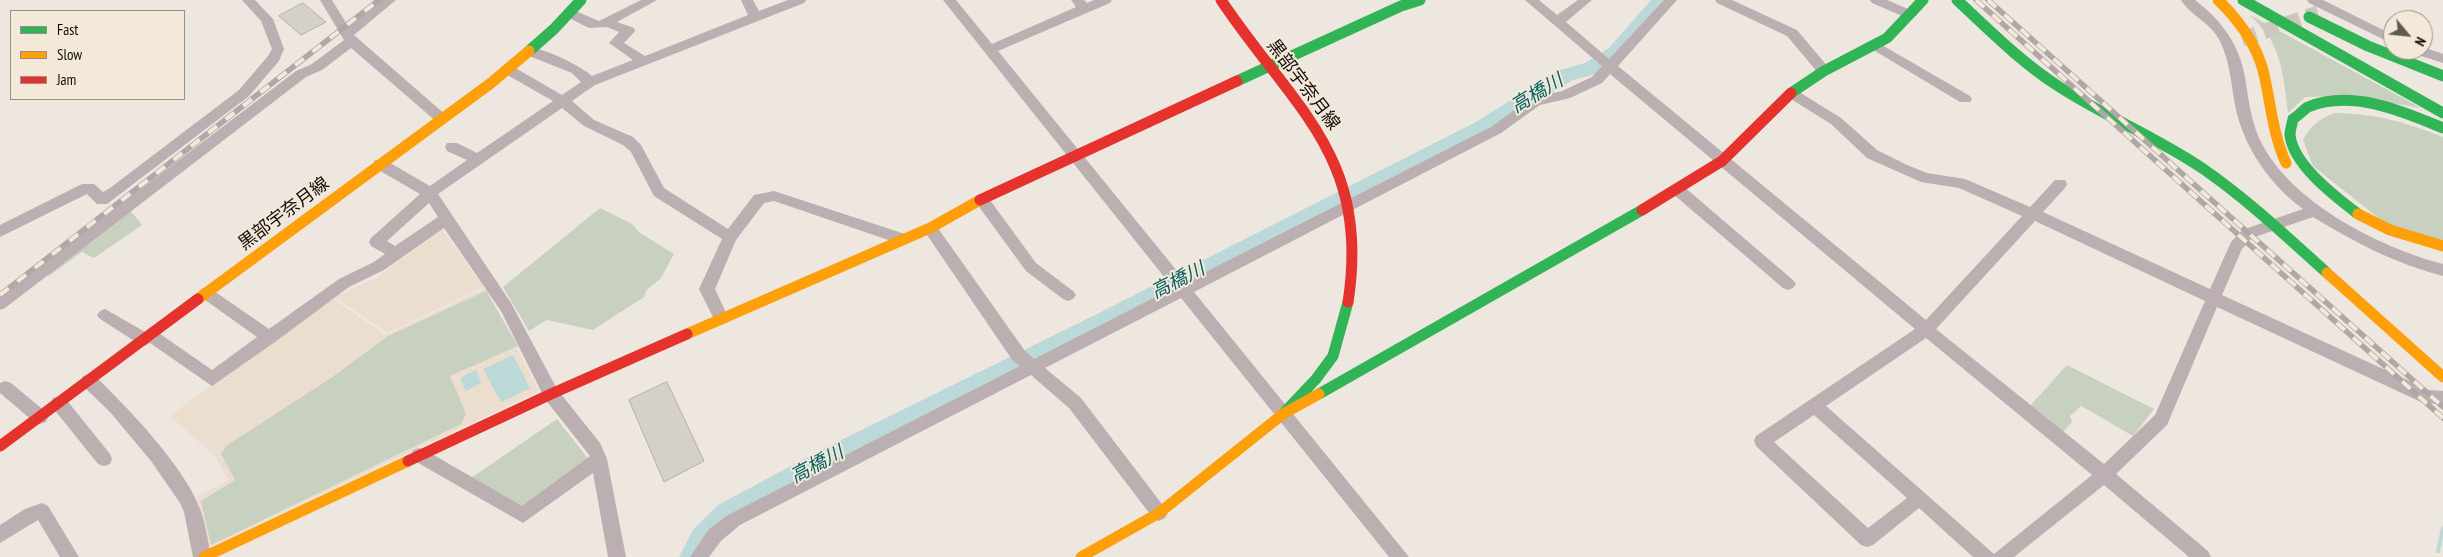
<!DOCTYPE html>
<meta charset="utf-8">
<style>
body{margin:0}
#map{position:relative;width:2443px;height:557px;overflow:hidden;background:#eee7df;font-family:"PT Sans Narrow",sans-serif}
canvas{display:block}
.legend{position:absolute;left:10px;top:10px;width:175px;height:90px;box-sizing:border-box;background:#f4e8d9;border:1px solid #999085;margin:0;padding:6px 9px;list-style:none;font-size:15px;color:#100d08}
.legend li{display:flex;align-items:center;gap:10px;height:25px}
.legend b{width:25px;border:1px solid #999085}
.north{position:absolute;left:2383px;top:10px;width:50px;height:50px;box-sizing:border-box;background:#f4e8d9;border:1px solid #999085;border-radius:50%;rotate:118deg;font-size:14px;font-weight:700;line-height:20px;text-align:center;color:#100d08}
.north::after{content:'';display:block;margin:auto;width:18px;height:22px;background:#5e5953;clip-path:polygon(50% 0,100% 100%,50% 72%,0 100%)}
</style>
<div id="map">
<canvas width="2443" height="557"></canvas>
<ul class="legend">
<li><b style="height:6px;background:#30b455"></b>Fast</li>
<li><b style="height:6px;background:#ff9f0a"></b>Slow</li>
<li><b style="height:6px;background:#e5322d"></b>Jam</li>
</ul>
<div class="north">N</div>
</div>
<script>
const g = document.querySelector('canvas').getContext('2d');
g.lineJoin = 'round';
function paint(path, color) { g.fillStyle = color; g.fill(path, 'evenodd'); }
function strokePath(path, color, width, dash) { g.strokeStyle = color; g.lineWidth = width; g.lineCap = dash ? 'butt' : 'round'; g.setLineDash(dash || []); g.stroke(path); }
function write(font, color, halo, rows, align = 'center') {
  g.font = font + ' "PT Sans Narrow","Noto Sans JP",sans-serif'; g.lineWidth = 4; g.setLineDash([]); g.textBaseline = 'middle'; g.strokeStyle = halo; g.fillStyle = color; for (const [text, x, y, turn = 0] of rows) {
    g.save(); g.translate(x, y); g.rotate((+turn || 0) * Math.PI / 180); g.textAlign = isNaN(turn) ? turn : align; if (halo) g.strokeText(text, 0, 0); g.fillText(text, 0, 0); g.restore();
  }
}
paint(new Path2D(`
 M442,230l42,57 -97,46 -52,-36 41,-19z
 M486,288l53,103 -331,157 -11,-51 31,-17 -13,-24 -45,-40 98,-74 64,-44 54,37z`), '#ebdecf');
paint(new Path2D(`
 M2250,15l171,93 -72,-12 -44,1 -17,16c-3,-24 -5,-51 -17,-73 -5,-9 -14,-17 -21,-25z
 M2335,113c42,1 70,9 108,24v104l-57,-17 -73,-58 -10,-26c8,-15 16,-21 32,-27z
 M600,208l32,16 8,9 34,21 -13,24 -14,12 -3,7 -51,33 -46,-10 -18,11 -26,-44z
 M130,210l12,15 -48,33 -12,-6 -33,24 -3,-2z
 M486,291l32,55 -68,30 16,38 -5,10 -250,121 -10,-44 34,-21 -14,-26 5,-8 105,-68 57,-42z
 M2067,365l87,44 -21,27 -52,-30 -11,10 2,6 -10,11 -32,-27z
 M557,419l32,41 -65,49 -53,-31z`), '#c8d1c0');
paint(new Path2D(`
 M513,355l17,33 -29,14 -18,-33z
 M476,370l5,13 -15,8 -6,-13z`), '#bcd9d9');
strokePath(new Path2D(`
 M2438,551l5,-23`), '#bcd9d9', 4);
paint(new Path2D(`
 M1651,0h19l-47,58 -24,15 -28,8 -81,51 -379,197 -272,137 -103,55 -25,25 -5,11h-27l14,-27 25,-25 103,-55 274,-135 381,-193 81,-51 28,-8 24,-15z`), '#bcd9d9');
const building = new Path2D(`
 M303,3l23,19 -25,13 -22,-19z
 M667,382l37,79 -40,21 -35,-82z`);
paint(building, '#d6d0ca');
strokePath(building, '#b4afa9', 1);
strokePath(new Path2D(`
 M2242,39l76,-26`), '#cdc6bf', 15, [15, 8]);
paint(new Path2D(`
 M242,0h13l18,19 11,30 -5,12 -30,35 -142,108h-10l-10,-10 -87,43v-12l82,-41h12l9,8 7,-4 129,-98 29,-34 4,-7 -11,-28z
 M320,0h12l16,26 34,-26h14l-42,35 93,81 2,3 -2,3h-10l-86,-74 -29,22 -16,7 -301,231 -5,2v-14l296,-225 16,-7 32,-24z
 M641,0h16l-40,22 17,6 1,3 -11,12 21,13 103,-41 -7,-15h12l6,11 29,-11h18l-2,3 -209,82 -23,16 22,19 39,17 8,8 23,43 64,41 26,-34 20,-4 134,44 2,4 -2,4 -5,2 -129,-44 -10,2 -28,37 -21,49 14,30 -3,4 -5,2 -5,-2 -17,-34 23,-50 -68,-43 -23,-44 -8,-7 -39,-19 -22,-18 -124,86 73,109 46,86 43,54 7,16 19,98h-18l-15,-84 -70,50 -110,-63 -2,-5 2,-5 6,-2 6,2 97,56 68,-50 -45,-57 -44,-88 -57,-83 -60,42 -35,17 -74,55 -63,44 -62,-43 -6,3 -5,-2 -39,-25 -3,-4 3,-4 5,-2 40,23 6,-3 5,2 56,39 45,-33 -56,-40 -3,-4 3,-4 5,-2 5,2 58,40 70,-50 35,-17 11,-8 -14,-8 -2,-4 2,-4 49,-44 -45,-26 -2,-4 2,-4h10l45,26 37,-26 -20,-9 -2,-4 2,-4h10l20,10 76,-52 -51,-29 -2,-3 2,-3h10l50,29 19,-13 -9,-9 -48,-19 -1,-3 1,-3c14,-4 57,18 68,28l41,-16 -24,-17 10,-11 -12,-5 -18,1 -24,-12 -2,-3 2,-3h8l26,11zM429,203l9,14 -43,29 -8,-5z
 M943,0h13l36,44 84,-37 -5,-7h13l3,3 7,-3h18l-2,3 -112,48 188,231 305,-155 40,-29 31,-7 30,-14 10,-11 -77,-66h14l18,15 21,-15h14l-26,22 43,37 55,-59h13l-59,66 308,254 96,-104 -63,-28 -38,-6 -54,-24 -36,-34 -45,-28 -2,-3 2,-3h10l45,28 36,32 30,15 20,8 38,6 65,28 25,-27h10l2,4 -2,4 -22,24 167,77 21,-47 11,-12 61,-21c-34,-25 -60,-63 -68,-104 -4,-22 -5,-43 -15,-64 -9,-18 -29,-25 -39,-41h14c27,21 44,44 50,77 3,19 5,37 12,56 26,66 121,114 186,131v12c-47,-12 -89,-34 -130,-59l-61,21 -10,11 -20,46 207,95 14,1v14l-22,-3 -204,-95 -50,118 -51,49 92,77 3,6h-22l-85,-72 -90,72h-41l-54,-49 -46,37 -6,2 -6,-2 -105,-99 -2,-5 2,-5 159,-107 -305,-255 -8,9 -32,15 -30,7 -39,28 -307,159 215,265h-20l-208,-259 -136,70 36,30 84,110 3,5 -3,5 -6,3 -6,-3 -84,-110 -38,-33 -291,150 -19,16 -12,16h-19l19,-28 19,-14 292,-149 -7,-5 -88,-129 -2,-4 2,-4h10l90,127 9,8 139,-71zM2035,221l170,80 -50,114 -51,49 -168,-135zM1926,338l166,137 -98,79 -168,-148zM1814,415l93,83 -39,30 -94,-86z
 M1715,0h17l65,30 32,38 2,3 -2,3h-10l-32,-38 -70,-33z
 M1870,0h17l28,12 2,3 -6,4 -4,-1 -35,-15z
 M2307,0h16l70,35v9l-84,-41z
 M1875,41l95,55 2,3 -2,3h-10l-90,-54 -1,-3z
 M2423,47l20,7v9l-31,-10 -1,-3h12z
 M1678,185l5,1 110,94 3,4 -3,4 -5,2 -5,-2 -110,-94 -2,-4 2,-4z
 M982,195l5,1 49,67 37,28 3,4 -3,4 -5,2 -5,-2 -37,-28 -49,-67 -2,-4 2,-4z
 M89,374l6,2c32,31 93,94 106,136 5,14 7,30 10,45h-18l-9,-45 -4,-9 -29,-42 -41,-49 -27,-26 -2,-5 2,-5z
 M5,381l6,2 35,29 2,5 -2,5 -6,2 -6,-2 -34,-29v-10z
 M59,396l6,2 45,56 2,5 -2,5 -6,2 -6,-2 -45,-56 -2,-5 2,-5z
 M42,503l6,3 31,51h-19l-22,-37 -38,23v-18l25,-16z`), '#bbafb2');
strokePath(new Path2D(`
 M1957,0c32,30 64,62 101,86 46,30 98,51 144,82 45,31 85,69 125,105
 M2243,0l200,113
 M2309,17l59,29 75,30
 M529,51l25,-22 27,-29
 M1237,81l164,-75 19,-6
 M1791,93l33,-22 63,-33 36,-38
 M2358,214c-22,-17 -65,-49 -68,-79 0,-5 2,-11 3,-16 5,-3 10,-9 15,-12 44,-18 94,4 135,21
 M1319,394l323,-184
 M1283,414l33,-35 17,-23 15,-54`), '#30b455', 11);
strokePath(new Path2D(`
 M2218,0c21,20 37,42 45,70 8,32 9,63 23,93
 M2358,214l32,16 53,16
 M2327,273l116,104
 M198,299l293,-216 38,-32
 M687,334l243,-106 50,-28
 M204,557l204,-96
 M1081,557l78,-44 124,-99 36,-20`), '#ff9f0a', 11);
strokePath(new Path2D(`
 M1221,0c72,108 150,156 127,302
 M980,200l257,-119
 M1642,210l80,-49 69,-68
 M0,446l198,-147
 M408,461l143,-67 136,-60`), '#e5322d', 11);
const rail = new Path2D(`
 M1976,0l467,418
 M1988,0l455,407
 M0,295l379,-295`);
strokePath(rail, '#b0a7a7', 5.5);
strokePath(rail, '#f4e8d9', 4, [11]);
write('18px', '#100d08', '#f4e8d9', [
 ["黒部宇奈月線",1303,85,53],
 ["黒部宇奈月線",284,214,-37]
]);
write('italic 19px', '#026266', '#f4e8d9', [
 ["高橋川",1537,94,-31],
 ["高橋川",1178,281,-27],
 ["高橋川",817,465,-28]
]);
</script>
